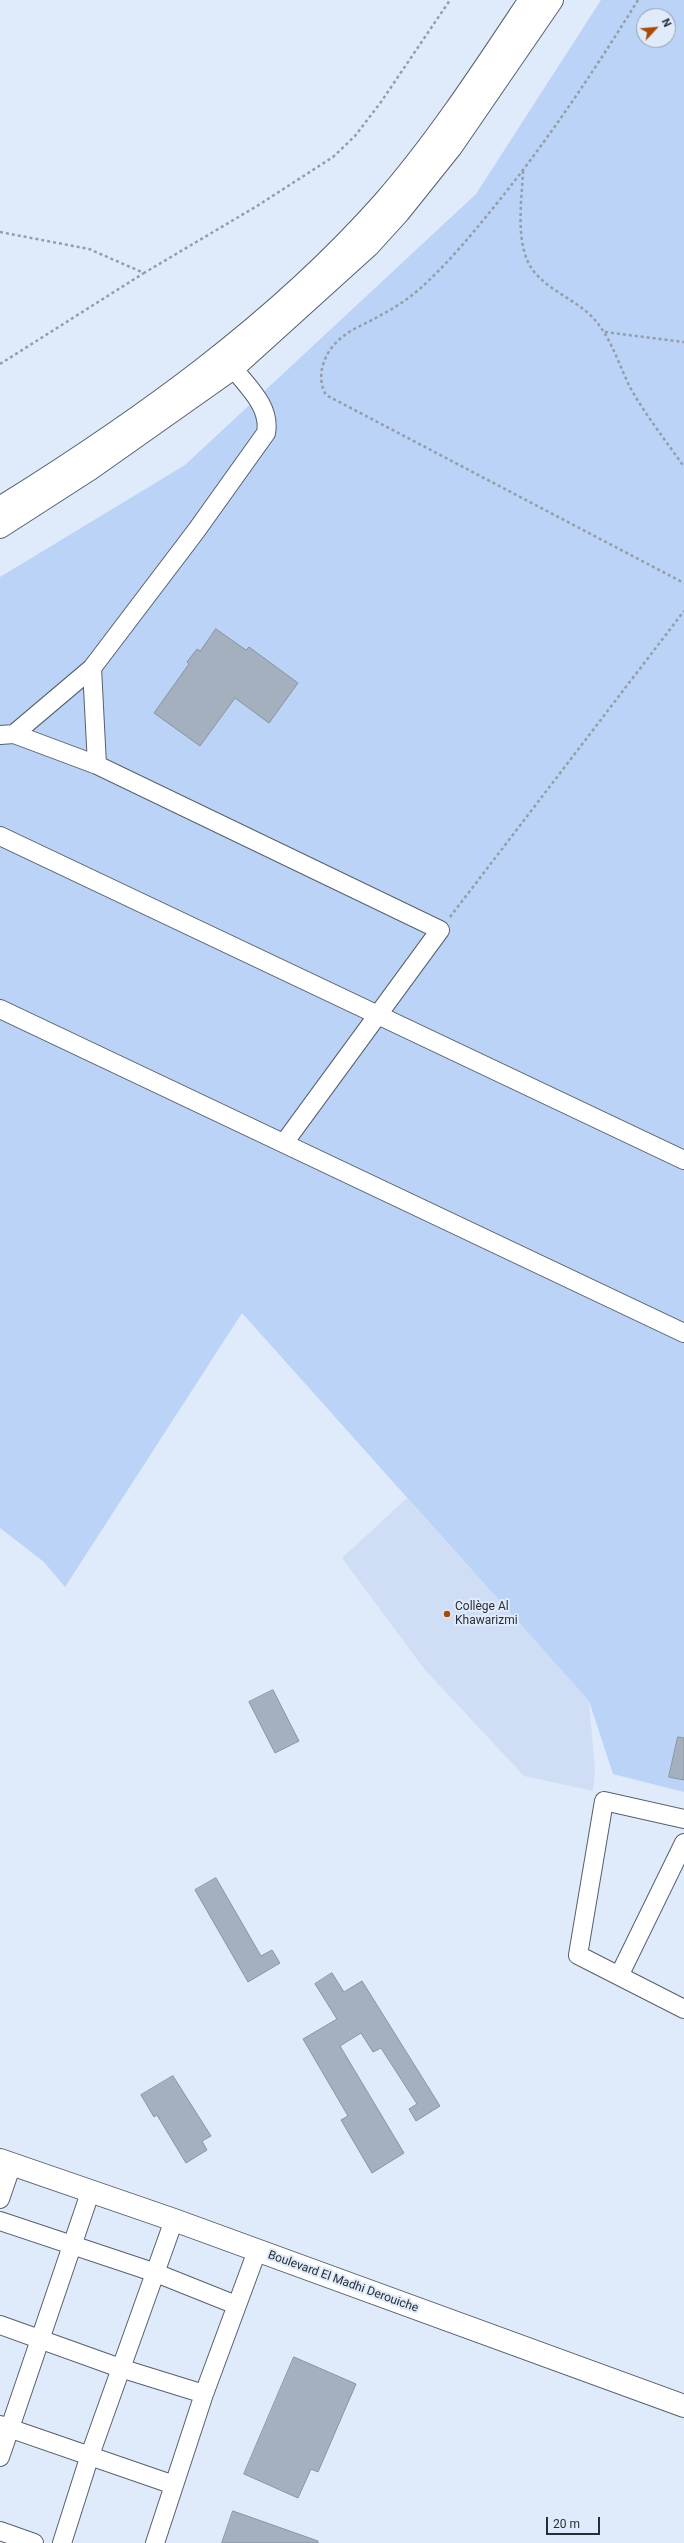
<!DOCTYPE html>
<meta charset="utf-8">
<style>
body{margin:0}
#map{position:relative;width:684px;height:2543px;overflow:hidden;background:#dfebfb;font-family:Roboto,sans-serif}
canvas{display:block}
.north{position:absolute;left:636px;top:8px;width:40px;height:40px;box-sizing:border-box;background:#dfebfb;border:1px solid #979fab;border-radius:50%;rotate:64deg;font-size:11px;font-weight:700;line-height:16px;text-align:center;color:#2a2e34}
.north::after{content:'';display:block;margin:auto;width:14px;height:18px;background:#ab4a03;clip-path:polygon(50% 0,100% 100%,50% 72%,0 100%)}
.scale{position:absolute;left:546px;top:2517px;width:54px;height:18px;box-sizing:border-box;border:2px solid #2a2e34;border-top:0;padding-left:5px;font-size:12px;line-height:14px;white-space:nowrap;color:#2a2e34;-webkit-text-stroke:3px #dfebfb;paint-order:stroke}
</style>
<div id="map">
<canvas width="684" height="2543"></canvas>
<div class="north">N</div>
<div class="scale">20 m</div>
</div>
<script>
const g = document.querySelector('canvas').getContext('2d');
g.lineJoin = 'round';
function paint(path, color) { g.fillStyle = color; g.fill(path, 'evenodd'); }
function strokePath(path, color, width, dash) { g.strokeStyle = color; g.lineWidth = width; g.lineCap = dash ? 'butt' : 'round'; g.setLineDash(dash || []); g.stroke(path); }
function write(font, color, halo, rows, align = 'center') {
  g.font = font + ' Roboto,sans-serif'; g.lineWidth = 4; g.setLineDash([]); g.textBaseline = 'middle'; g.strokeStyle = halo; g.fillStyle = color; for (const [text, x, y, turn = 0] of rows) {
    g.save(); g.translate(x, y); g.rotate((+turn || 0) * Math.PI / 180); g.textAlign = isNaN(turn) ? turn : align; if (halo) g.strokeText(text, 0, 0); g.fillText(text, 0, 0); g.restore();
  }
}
paint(new Path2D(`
 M407,1498l182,203 6,68 -2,22 -69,-15 -99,-106 -83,-112z`), '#d0def5');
paint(new Path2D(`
 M601,0h83v1792l-71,-18 -24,-73 -347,-388 -177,274 -21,-25 -44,-34v-951l185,-112 291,-271zM644,16h24v24h-24z`), '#bad3f6');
const building = new Path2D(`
 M216,629l30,21 3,-3 49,36 -29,40 -34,-25 -35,48 -46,-33 35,-49 -2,-2 10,-13 3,2z
 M273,1690l26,51 -24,12 -26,-51z
 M678,1737l6,1v42l-15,-3z
 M216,1878l45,78 11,-6 8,13 -32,19 -53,-92z
 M332,1973l12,19 18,-11 78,125 -24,15 -7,-12 8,-5 -36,-56 -8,4 -12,-19 -21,13 64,107 -32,20 -31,-53 7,-4 -45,-77 34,-20 -22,-35z
 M173,2076l38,60 -9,5 5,9 -21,13 -29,-48 -3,2 -13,-22z
 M294,2357l62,27 -38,88 -7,-3 -13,29 -54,-24z
 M233,2511l85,30v2h-96z`);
paint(building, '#a5b0bf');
strokePath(building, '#8994a2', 1);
const minor = new Path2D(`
 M92,668l5,97
 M14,734l78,-66 104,-137 70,-98c5,-26 -18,-46 -33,-65
 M0,735l14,-1 83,31 343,165 -156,213
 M0,836l684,324
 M0,1009l684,324
 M684,1819l-80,-18 -26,154 106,54
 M619,1976l65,-133
 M0,2199l12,-35
 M0,2221l156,52 80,32
 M0,2325l120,43 84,26
 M0,2425l174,60
 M0,2457l91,-267
 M0,2531l34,12
 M62,2543l28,-88 84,-235
 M155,2543l49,-149 53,-143`);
const tertiary = new Path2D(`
 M0,2160l174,60 510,186`);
const primary = new Path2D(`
 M0,508c138,-86 275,-183 384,-306 54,-62 100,-133 146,-202
 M0,527l90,-58 143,-101 136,-123 30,-33 52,-65 101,-147`);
strokePath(minor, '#56606e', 20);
strokePath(tertiary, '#56606e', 24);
strokePath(primary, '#56606e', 24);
strokePath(new Path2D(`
 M638,0c-42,68 -86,134 -136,197 -25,31 -49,61 -78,88 -13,12 -29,23 -45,31 -11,7 -24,11 -34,19 -19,13 -31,39 -19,60l358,188
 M523,171c-1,26 -6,57 2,83 9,33 49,42 69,65 18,20 25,47 37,70 15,27 36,53 53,78
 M0,232l89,17 55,24 113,-67 76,-49 22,-21 26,-34 69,-102
 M605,332l79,10
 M0,364l144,-91
 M450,917l234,-306`), '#949da8', 2.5, [3, 3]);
strokePath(minor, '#fff', 18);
strokePath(tertiary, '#fff', 22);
strokePath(primary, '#fff', 22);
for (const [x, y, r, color] of [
 [447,1614,4,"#ab4a03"]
]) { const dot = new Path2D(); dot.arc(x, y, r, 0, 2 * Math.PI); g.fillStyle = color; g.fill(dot); strokePath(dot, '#dfebfb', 1.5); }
write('12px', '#2a2e34', '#dfebfb', [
 ["Collège Al",455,1607],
 ["Khawarizmi",455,1621]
], 'left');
write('12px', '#2a2e34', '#dfebfb', [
 ["Boulevard El Madhi Derouiche",343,2282,20]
]);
</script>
